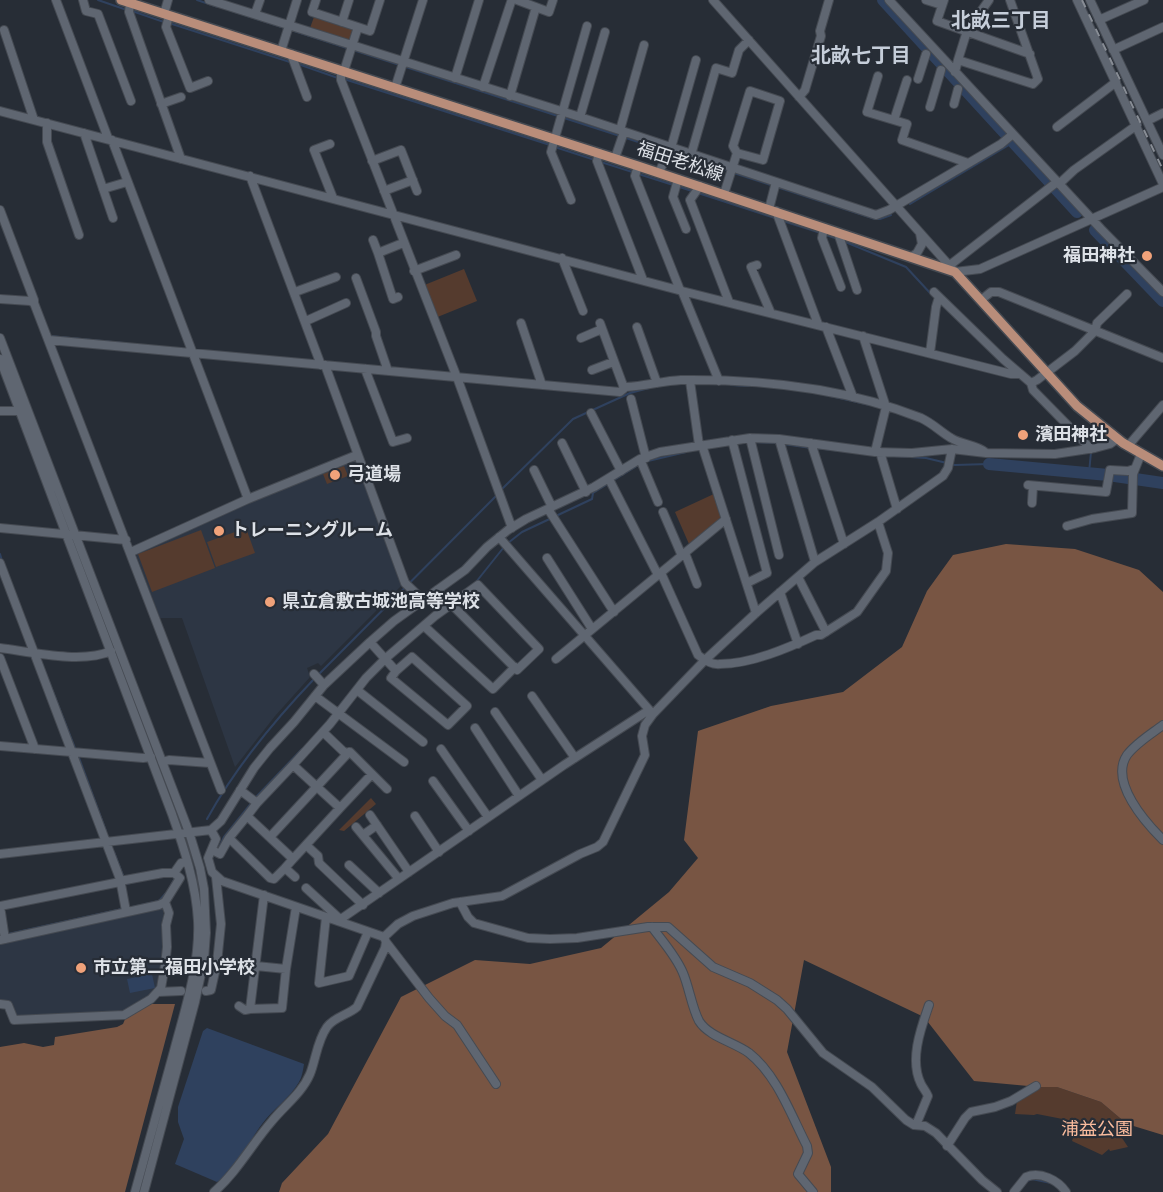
<!DOCTYPE html>
<meta charset="utf-8">
<style>
body{margin:0}
canvas{display:block;background:#272d36}
</style>
<canvas width="1163" height="1192"></canvas>
<script>
const g = document.querySelector('canvas').getContext('2d');
g.lineJoin = 'round';
function paint(path, color) { g.fillStyle = color; g.fill(path, 'evenodd'); }
function strokePath(path, color, width, dash) { g.strokeStyle = color; g.lineWidth = width; g.lineCap = dash ? 'butt' : 'round'; g.setLineDash(dash || []); g.stroke(path); }
function write(font, color, halo, rows, align = 'center') {
  g.font = font + ' Montserrat,"Noto Sans JP",sans-serif'; g.lineWidth = 4.5; g.setLineDash([]); g.textBaseline = 'middle'; g.strokeStyle = halo; g.fillStyle = color; for (const [text, x, y, turn = 0] of rows) {
    g.save(); g.translate(x, y); g.rotate((+turn || 0) * Math.PI / 180); g.textAlign = isNaN(turn) ? turn : align; if (halo) g.strokeText(text, 0, 0); g.fillText(text, 0, 0); g.restore();
  }
}
paint(new Path2D(`
 M355,459l47,126 -81,81 -3,-3 -11,5 3,9 -35,39 -40,51 -53,-149h-22l-24,-64 156,-70z
 M163,907l2,28 -6,53 -8,7 -28,17 -107,5 -3,-4 -3,-12h-10v-57z`), '#2d3644');
paint(new Path2D(`
 M314,17l37,11 2,4 -3,8 -40,-12z
 M464,269l13,32 -42,17 -13,-32z
 M344,466l4,10 -21,8 -4,-10z
 M716,493l7,23 -34,28 -14,-32z
 M246,528l9,25 -39,14 -9,-25z
 M201,530l14,38 -63,24 -14,-38z
 M371,798l5,6 -32,27 -5,-1z
 M1039,1087h18l44,15 26,22 -9,8 10,15 -18,4 -1,-2 -7,6 -30,-14 6,-19 -41,-8 -3,1 -19,-1 2,-13z`), '#553b2e');
paint(new Path2D(`
 M1006,544l69,5 64,21 24,22v543l-36,-11 -26,-22 -44,-15h-18l-65,-6 -50,-64 -120,-57 -17,92 44,115v25h-552l3,-9 46,-49 73,-137 74,-37 55,4 71,-16 68,-56 29,-34 -14,-18 14,-109 73,-25 72,-14 59,-45 25,-56 26,-36z
 M151,1004h24l-50,188h-125v-145l24,-4 19,4 11,-2 1,-8 62,-10 6,-3 3,-7z`), '#785543');
paint(new Path2D(`
 M152,974l3,14 -25,5 -3,-14z
 M207,1028l97,36c-1,6 -2,13 -5,18 -9,16 -26,27 -37,42 -12,15 -27,51 -45,58l-42,-18 9,-25 -6,-17v-15l25,-76z`), '#2f415e');
strokePath(new Path2D(`
 M98,0l29,10
 M197,0l21,7
 M132,11l32,11
 M232,11l388,125
 M169,23l124,40
 M298,64l40,14
 M344,79l206,66
 M626,138l40,13
 M555,147l40,13
 M671,153l58,18
 M601,162l91,29
 M734,173l141,46h5l11,-4
 M698,193l77,25
 M910,204l104,-62
 M783,221l38,12
 M826,235l12,4
 M843,241l63,26 25,27
 M50,334v2l73,7
 M731,385l18,1
 M628,390l9,1
 M826,395l44,10
 M754,442l24,1
 M784,444l27,4
 M816,448l42,5
 M894,456l32,2 29,7 34,-1
 M648,461l38,-9
 M1089,473l2,-21
 M502,489l71,-70 57,-26 19,-5
 M508,543l14,-11 70,-33 1,-6 47,-29
 M0,554l2,7
 M476,582l28,-35
 M428,618l14,-12
 M39,656l36,92
 M319,674l178,-179
 M337,709l11,-14
 M78,755l28,76
 M207,819c28,-51 66,-97 107,-140
 M219,848l5,-11 33,-41 45,-47
 M114,852l10,26
 M122,885l12,-3
 M169,889l6,-11
 M128,908l31,-7 7,-8
 M8,934l114,-25
 M1025,1182l7,-3 19,4`), '#2f415e', 2);
strokePath(new Path2D(`
 M883,0l194,212
 M1095,230l68,71
 M989,464l119,11 55,8`), '#2f415e', 12);
const minor = new Path2D(`
 M56,0l52,138
 M83,0l3,11 12,3 33,87
 M209,0l371,117 296,98 13,-5 112,-66 12,-10
 M316,0l-4,12 58,19 10,-31
 M517,0l32,12 4,-12
 M713,0l242,272 25,-3 183,-82
 M889,0l212,229 62,63
 M926,0l16,5
 M944,0l-7,21 93,33
 M1077,0l86,184
 M1090,0l73,155
 M130,3l-1,9 52,147
 M164,14l4,-14
 M255,14l5,-14
 M169,16l-3,11 24,61 18,-7
 M1099,20l45,-20
 M342,22l7,-22
 M4,30l30,90
 M1113,50l50,-23
 M281,51l16,-51
 M291,54l16,43
 M958,60l9,-29 22,-31
 M341,71v9l117,300 54,148
 M344,71l14,-44
 M955,72l3,-12 75,24 5,-5 -28,-79
 M878,76l-11,36 40,12 -5,16 66,23
 M455,78l24,-78
 M918,79l8,-25
 M483,87l28,-85
 M395,88l28,-88
 M510,96l26,-89
 M799,97l6,-7 16,-54 -1,-5 9,-31
 M161,104l20,-7
 M954,104l4,-15
 M930,107l11,-37
 M0,111l682,180 329,83h9
 M580,117l25,-85
 M894,120l13,-40
 M1147,121l16,-8
 M47,123v19l32,93
 M1057,127l59,-45
 M620,130l24,-85
 M84,133l29,85
 M112,140l136,359
 M330,144l-16,6 19,48
 M599,153l-2,8 46,119
 M691,155l25,-87 16,5 7,-23 10,-10
 M615,158l9,-26
 M372,161l29,-11 16,41
 M638,166l-3,10 45,114
 M659,172l12,-24 25,-88
 M250,176l71,189
 M678,179l-5,18 13,32
 M1059,184l15,-14 63,-45
 M700,186l-10,14 39,102
 M103,189l24,-7
 M384,191l29,-11
 M724,194l13,-41 -4,-7 17,-55 30,10 -17,59 -26,-7
 M571,200l-20,-48 36,-126
 M769,209l7,-27
 M0,210l34,90v3l187,487
 M776,211l42,113
 M824,228l-2,10 19,49
 M838,233l19,57
 M373,240l5,13
 M911,257l6,-4 5,-9 -2,-11
 M562,258l21,53
 M757,265l-6,2 19,44
 M950,265l107,-83
 M414,271l42,-16
 M356,278l20,54v4l12,35
 M682,291l37,90
 M295,292l41,-15
 M934,292l69,67 28,24 6,-3 38,-29 20,-20 2,-8 30,-29
 M398,297l-5,2 -15,-46 25,-10
 M0,299l30,2 4,2
 M981,300l10,-8h8l164,66
 M306,321l40,-18
 M521,323l21,62
 M600,323l24,65
 M637,327l20,56
 M826,327l27,70
 M863,336l23,71 -11,45
 M0,338l189,494 11,36 4,21 2,44 -2,27 -9,42 -51,190
 M581,338l21,-9
 M49,340l571,52 6,-5c19,-1 37,-6 55,-7 80,-1 165,8 240,38 11,5 20,14 30,20 11,7 24,6 34,14
 M930,353l6,-46 3,-10
 M0,359l172,455c12,34 24,70 26,107 2,44 -13,88 -24,130 -13,47 -26,94 -39,141
 M325,365l80,218 18,17
 M365,369l28,73 14,-4
 M592,370l21,-8
 M690,381l9,64
 M1031,383l2,7 58,59
 M631,399l15,59
 M0,411h20
 M591,413l30,58
 M750,438l29,117
 M779,439l36,123
 M732,440l35,133 -20,10
 M562,443l24,49
 M811,443l33,101
 M702,445l54,168
 M1128,446l35,-41
 M880,452l17,57
 M640,459l18,43
 M534,470l18,37
 M609,479l49,96
 M1028,485l78,7 4,-22 18,1 6,-2
 M1032,503l1,-17
 M548,509l66,103
 M663,512l19,44
 M1067,526l25,-7 40,-6 1,-39 8,-20
 M0,528l126,12
 M499,537l153,176
 M131,552l117,-53 109,-44
 M685,553l12,31
 M547,558l45,71
 M0,563l120,316 6,32
 M661,573l37,82c6,5 14,10 22,9 31,0 68,-16 96,-29h5l36,-23 29,-41 2,-18 -10,-31
 M798,577l28,55
 M780,592l18,52
 M424,626l69,63 22,-22
 M370,642l26,29 16,-14 55,49 -19,19 -57,-47 5,-7
 M0,648c31,4 82,16 111,3
 M0,658l35,91
 M556,659l170,-140
 M314,674l10,11
 M357,690l66,52
 M315,696l89,66
 M532,696l43,62
 M495,712l47,68
 M1163,725c-12,9 -27,18 -36,30 -18,27 19,68 36,85
 M475,728l44,68
 M323,732l22,21 5,-1 37,37
 M0,746l143,12 8,-1
 M441,749l47,68
 M162,762l7,-2 41,3
 M293,765l37,-41 36,-46 20,-20 49,-42 43,-31 61,64 -22,21 -80,-80
 M433,781l36,50
 M240,790l17,13 36,-38 47,43 -47,51 -46,-43 10,-13
 M340,808l32,-34
 M370,815l39,57
 M415,816l24,36
 M356,827l43,52
 M211,830l5,9 -8,19 4,14 10,9 162,56
 M363,835l14,-10
 M270,837l79,-85
 M229,838l41,40 4,1 11,-11
 M306,845l12,11 1,7 44,42
 M212,850l8,4 9,-16 18,-22
 M0,854l211,-24 10,-9 33,-53 16,-20 24,-26 30,-37 46,-43 24,-21 71,-51 22,-23 21,-17 18,-11 68,-32 46,-28 20,-7 90,-14 29,1 96,13 37,1 40,-4 34,4 69,1 40,-6 15,-4 7,-5
 M293,859l-8,9 10,9
 M349,865l30,28
 M120,881l43,-8h11l7,-10 6,-1
 M306,888l35,32
 M460,902l8,15 6,6 54,15 22,1 27,-1 71,-11h20l45,40 37,16 27,17 10,9 36,44 49,34 34,33 8,5 11,1 11,7 46,47 15,12
 M0,906l120,-24
 M0,906l5,33
 M326,917l-7,66 30,-7 19,-44
 M338,921l226,-156 85,-55
 M652,927c11,15 24,29 31,46 6,14 9,35 16,48 10,16 35,21 50,32 28,22 42,62 58,93l1,7 -10,21 15,18
 M384,937l14,-13 15,-8 40,-13 49,-7 78,-42 17,-7 6,-5 42,-87 -3,-19 3,-11 8,-11 52,-54 51,-47 59,-51 63,-40 65,-46 5,-8 4,-19
 M0,940l159,-35 6,-3 15,-24 -6,-5
 M386,942l43,56 16,18 12,9 39,59
 M256,966l30,3 -4,39 -32,1 14,-114
 M286,969l10,-62
 M206,991l5,-1 6,-27 4,-39 -5,-47
 M158,992l23,-1
 M0,1004l8,1 6,15 110,-5 27,-16 10,-11 4,-23 2,-18 -1,-22 3,-12 -4,-11
 M239,1006l6,4 5,-1
 M916,1125l12,-29c-2,-5 -5,-8 -7,-12 -12,-24 0,-56 8,-79
 M947,1146l18,-28 6,-6 24,-5 16,-6 25,-15
 M214,1192c23,-20 38,-48 58,-71 12,-15 30,-28 38,-47 6,-15 7,-33 17,-47 7,-10 21,-12 30,-20l28,-59 1,-6 -2,-5
 M1014,1192l12,-15c14,-6 32,3 40,15`);
const major = new Path2D(`
 M121,0l517,166 317,106 122,134 46,37 40,23`);
strokePath(minor, '#454a52', 10);
strokePath(major, '#454a52', 12);
strokePath(minor, '#5f6671', 8);
strokePath(major, '#b98d7a', 9);
strokePath(new Path2D(`
 M1082,0l81,170`), '#888d95', 2, [8, 8]);
for (const [x, y, r, color] of [
 [1147,256,6,"#f0a27a"],
 [1023,435,6,"#f0a27a"],
 [335,475,6,"#f0a27a"],
 [219,531,6,"#f0a27a"],
 [270,602,6,"#f0a27a"],
 [81,968,6,"#f0a27a"]
]) { const dot = new Path2D(); dot.arc(x, y, r, 0, 2 * Math.PI); g.fillStyle = color; g.fill(dot); strokePath(dot, '#272d36', 2); }
write('18px', '#dde1e7', '#272d36', [
 ["福田老松線",680,162,18]
]);
write('bold 18px', '#dde1e7', '#272d36', [
 ["福田神社",1135,256,"right"],
 ["濱田神社",1035,435],
 ["弓道場",347,475],
 ["トレーニングルーム",231,531],
 ["県立倉敷古城池高等学校",282,602],
 ["市立第二福田小学校",93,968]
], 'left');
write('18px', '#fbbc9d', '#272d36', [
 ["浦益公園",1097,1130]
]);
write('bold 20px', '#c6ceda', '#272d36', [
 ["北畝三丁目",1001,21],
 ["北畝七丁目",861,56]
]);
</script>
